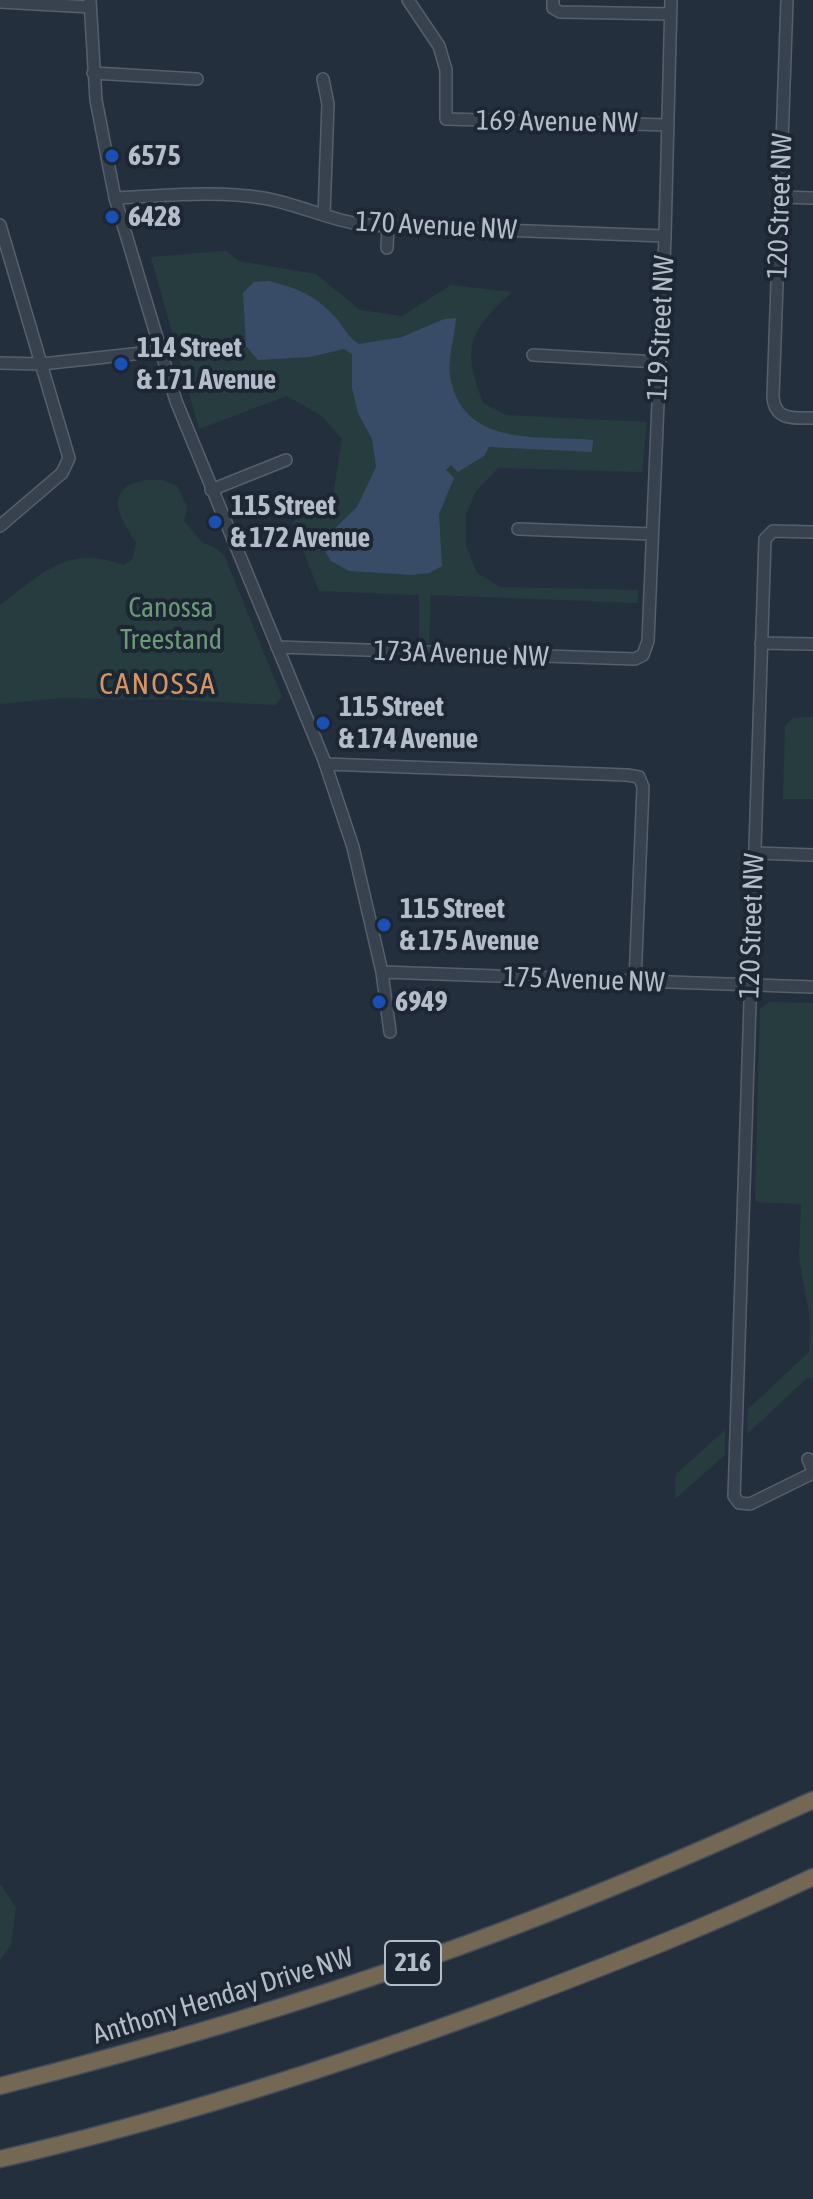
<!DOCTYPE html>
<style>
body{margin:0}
canvas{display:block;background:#242f3e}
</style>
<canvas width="813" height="2199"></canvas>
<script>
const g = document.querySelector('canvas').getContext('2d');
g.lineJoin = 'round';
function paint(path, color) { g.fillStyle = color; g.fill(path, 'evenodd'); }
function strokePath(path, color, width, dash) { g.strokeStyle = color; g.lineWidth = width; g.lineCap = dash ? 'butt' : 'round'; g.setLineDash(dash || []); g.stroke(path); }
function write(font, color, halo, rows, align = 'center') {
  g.font = font + ' "Asap Condensed",sans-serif'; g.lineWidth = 8; g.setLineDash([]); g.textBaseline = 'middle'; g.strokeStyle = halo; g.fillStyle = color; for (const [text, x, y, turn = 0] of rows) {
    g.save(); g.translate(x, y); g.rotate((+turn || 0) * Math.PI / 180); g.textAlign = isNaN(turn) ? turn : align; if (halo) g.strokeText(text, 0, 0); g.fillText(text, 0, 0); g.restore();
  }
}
paint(new Path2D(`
 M226,251l13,10 77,13 44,36 42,6 49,-31 61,7c-44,40 -50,54 -29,111l23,12 141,7 -5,50 -144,-4 -22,23 -10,23v31l11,28 23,14 138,3v13l-207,-8 -2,48 -10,1v-49l-100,-4 -27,-69 40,-20 10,-63 -20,-23 -35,-20 -88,33 -48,-172z
 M146,480h16l15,6 10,21 -3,14 19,22 11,4 10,8 58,142 -7,8 -94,-5 -119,-2 -62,6v-99c41,-31 69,-61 123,-40l9,-5 4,-18c-17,-25 -34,-54 10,-62z
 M813,717v82h-30l2,-73 8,-8z
 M769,1002l44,1v375l-5,-1 -61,57 1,-25 61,-57 1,-34 -11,-59 2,-55 -46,-2 5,-193z
 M725,1430v25l-50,44 1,-25z
 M0,1884l16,23 -5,38 -11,15z`), '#263c3f');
paint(new Path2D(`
 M269,281c31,8 46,14 68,38 7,9 12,19 22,25l43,-7 42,-18 12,-1c-1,20 -10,44 -5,63 15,67 89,54 142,59l-1,12 -103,-5 -5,9 -26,16 -7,-7 -5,5 8,8 -15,36 3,52 -13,7 -16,2 -64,-4 -18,-10 -9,-15 8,-13 27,-26 19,-40 -4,-28 -14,-26 -6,-25v-34l-8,-5 -34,8 -52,3 -12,-14 -3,-53 11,-11z`), '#394c67');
const minor = new Path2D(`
 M90,0l6,100 19,98 61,203 148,359 29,87 29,125 8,60
 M408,0l31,46 7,24v49l221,6
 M553,0v8l7,4 111,2
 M787,0l-14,397c2,24 21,21 40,21
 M0,2l90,5
 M93,73l104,6
 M323,79l5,25 -4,111
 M780,197l33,1
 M115,198c49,-2 99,-8 148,0 35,6 66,22 101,27l301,11
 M0,225l69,233 -7,15 -62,53
 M387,248l1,-22
 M533,355l125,7
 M0,363l42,1 118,-13
 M211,490l75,-30
 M518,529l134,5
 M813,532l-40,-1 -8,8 -31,957 5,7 11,1 63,-31
 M761,643l52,1
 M277,647l358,12 8,-4 5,-14 17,-405 6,-236
 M325,764l302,11 12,2 4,10 -8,195
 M755,853l58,2
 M382,972l431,15
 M808,1459l5,12`);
const highway = new Path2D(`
 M0,2086c147,-37 293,-80 436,-131 128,-45 254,-99 377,-155
 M0,2159c175,-40 347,-96 516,-159 100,-38 200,-77 297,-123`);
strokePath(minor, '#565f6c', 14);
strokePath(highway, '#434c59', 19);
strokePath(minor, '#38414e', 11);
strokePath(highway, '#746855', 16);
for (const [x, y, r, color] of [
 [112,156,8,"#1a4fb4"],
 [112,217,8,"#1a4fb4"],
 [121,364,8,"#1a4fb4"],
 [215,522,8,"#1a4fb4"],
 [323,723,8,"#1a4fb4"],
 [384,925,8,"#1a4fb4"],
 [379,1002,8,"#1a4fb4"]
]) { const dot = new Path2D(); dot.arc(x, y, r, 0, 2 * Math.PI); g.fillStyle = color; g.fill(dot); strokePath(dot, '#1d2633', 3); }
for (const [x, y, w] of [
 [413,1963,56]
]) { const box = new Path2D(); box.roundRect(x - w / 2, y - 22, w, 44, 6); g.fillStyle = '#1d2633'; g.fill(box); strokePath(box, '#b4bcc9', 2); }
write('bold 26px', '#b4bcc9', null, [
 ["216",413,1963]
]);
write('28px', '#b4bcc9', '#1d2633', [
 ["169 Avenue NW",557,122,1],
 ["120 Street NW",780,206,-88],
 ["170 Avenue NW",436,226,3],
 ["119 Street NW",661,328,-87],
 ["173A Avenue NW",461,654,2],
 ["120 Street NW",752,926,-88],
 ["175 Avenue NW",584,980,2],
 ["Anthony Henday Drive NW",223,1996,-17]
]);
write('bold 28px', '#b4bcc9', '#1d2633', [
 ["6575",128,156],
 ["6428",128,217],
 ["114 Street",137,348],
 ["& 171 Avenue",137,380],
 ["115 Street",231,506],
 ["& 172 Avenue",231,538],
 ["115 Street",339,707],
 ["& 174 Avenue",339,739],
 ["115 Street",400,909],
 ["& 175 Avenue",400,941],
 ["6949",395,1002]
], 'left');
write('28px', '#6b9a76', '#1d2633', [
 ["Canossa",171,608],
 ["Treestand",171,640]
]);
g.letterSpacing = '2px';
write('30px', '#d59563', '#1d2633', [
 ["CANOSSA",158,685]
]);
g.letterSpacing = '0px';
</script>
